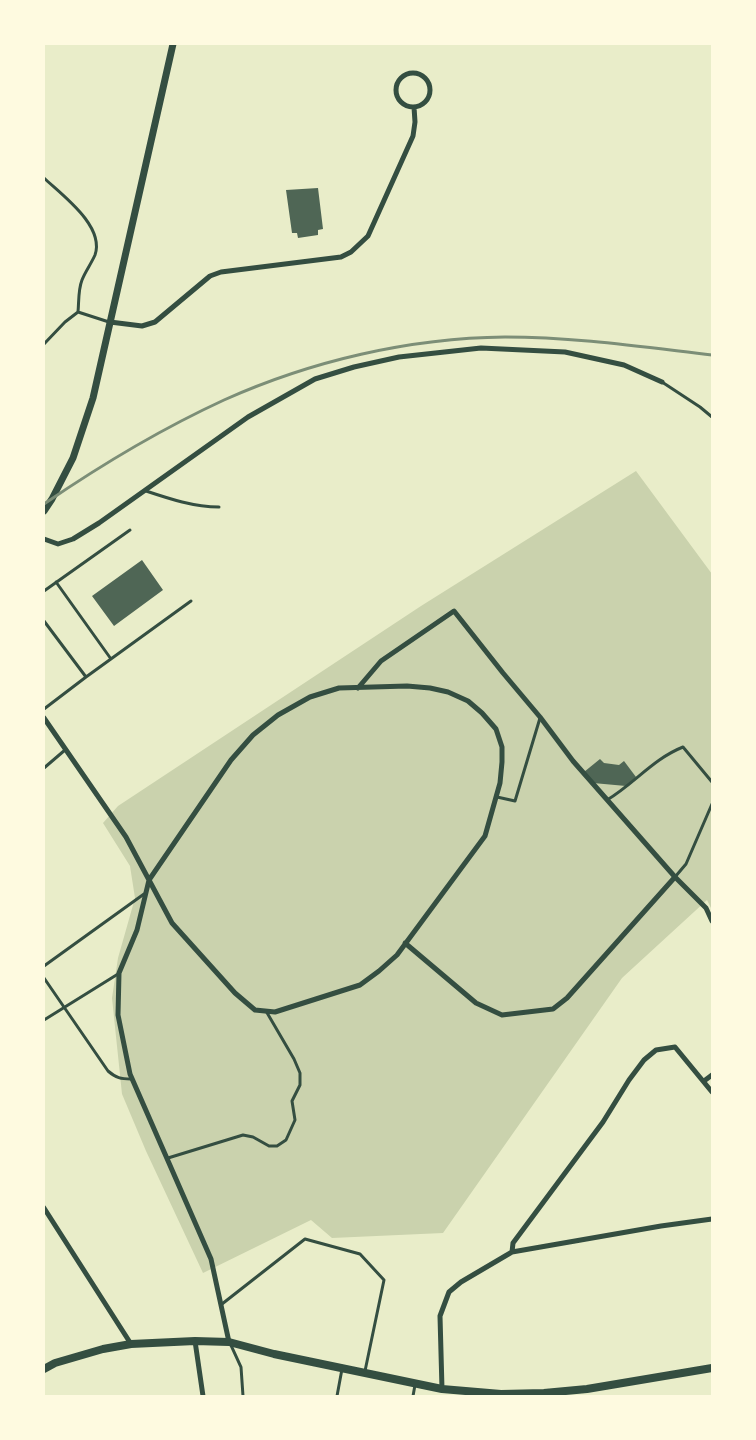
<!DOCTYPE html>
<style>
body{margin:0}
#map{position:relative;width:756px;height:1440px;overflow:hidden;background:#e9edc9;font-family:"PT Sans",sans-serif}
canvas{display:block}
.frame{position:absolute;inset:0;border:45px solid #fefae0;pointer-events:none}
</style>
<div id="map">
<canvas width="756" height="1440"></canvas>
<div class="frame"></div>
</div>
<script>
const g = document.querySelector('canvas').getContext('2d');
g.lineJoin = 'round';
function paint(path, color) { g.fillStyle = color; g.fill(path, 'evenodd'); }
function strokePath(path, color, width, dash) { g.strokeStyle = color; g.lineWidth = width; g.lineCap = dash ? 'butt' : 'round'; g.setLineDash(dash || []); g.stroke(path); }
paint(new Path2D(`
 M636,471l76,103v336l-5,-10 -85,78 -179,255 -111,5 -21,-18 -108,53 -57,-122 -24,-57 -10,-96 6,-40 17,-60 -5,-32 -27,-43 15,-17 303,-200z`), '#cad2ad');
paint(new Path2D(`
 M318,188l5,41 -5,1v5l-20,3 -1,-5h-5l-6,-43z
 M142,560l21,30 -49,36 -22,-30z
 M600,759l4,4 15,2 5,-4 12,16 -10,9 -33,-3 -9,-11z`), '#4f6655');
strokePath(new Path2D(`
 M44,178c18,17 61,48 51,77 -4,9 -10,17 -13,25 -4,10 -3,22 -4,32
 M44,344l21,-22 13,-10 31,10
 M662,382l38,25 12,10
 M146,491c24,8 48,16 73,16
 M56,582l55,77
 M44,591l86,-61
 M44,621l42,56 -42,32
 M86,677l105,-76
 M44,768l21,-18
 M497,797l18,4 25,-83
 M607,800c28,-17 46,-41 76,-53l29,35
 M675,877l11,-13 26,-60
 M44,966l100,-72
 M44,978l64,93c8,7 13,8 23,8
 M44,1020l74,-46
 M168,1158l75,-23 10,2 16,9h8l9,-6 9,-20 -3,-19 8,-16v-12l-6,-14 -28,-48
 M222,1304l83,-65 55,15 24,26 -19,91
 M230,1343l11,24 2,29
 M337,1396l5,-27
 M413,1396l2,-11`), '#344e41', 3);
strokePath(new Path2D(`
 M396 90a17 17 0 1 1 34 0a17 17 0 1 1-34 0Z
 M110,322l32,4 13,-4 55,-46 11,-4 120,-15 10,-5 17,-16 45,-100 2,-14 -1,-15
 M44,539l14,5 15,-5 26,-16 149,-106 67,-38 39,-12 45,-10 82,-9 84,4 59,13 38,17
 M407,686l23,2 18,4 20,9 14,12 14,16 6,18v15l-2,21 -15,53 -88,119 -18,16 -19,14 -85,27 -20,-2 -20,-17 -63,-70 -23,-43 82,-120 22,-25 25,-20 32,-18 29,-9z
 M358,688l23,-27 73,-50 49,62 37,44 33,44 102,116 31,31 6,13
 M44,718l82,119 23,43 -12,50 -18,43 -1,42 12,59 81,185 18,83
 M405,943l71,60 26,12 51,-6 14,-11 108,-121
 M704,1081l8,-6
 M44,1208l87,136
 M512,1252l1,-9 90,-121 26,-42 15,-20 12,-10 19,-3 37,45
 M195,1341l8,55
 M442,1389l-2,-73 9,-24 12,-10 51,-30 149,-26 51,-7`), '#344e41', 5);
strokePath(new Path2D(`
 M44,511l8,-12 21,-41 20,-60 80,-354`), '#344e41', 7);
strokePath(new Path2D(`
 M44,1369l11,-6 48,-14 28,-5 64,-3 34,1 45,12 168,35 59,5 43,-1 43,-4 125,-21`), '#344e41', 8);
strokePath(new Path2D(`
 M44,504c57,-39 117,-75 180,-104 87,-39 185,-62 281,-63 70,0 138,10 207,18`), '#7c8e77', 3);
</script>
